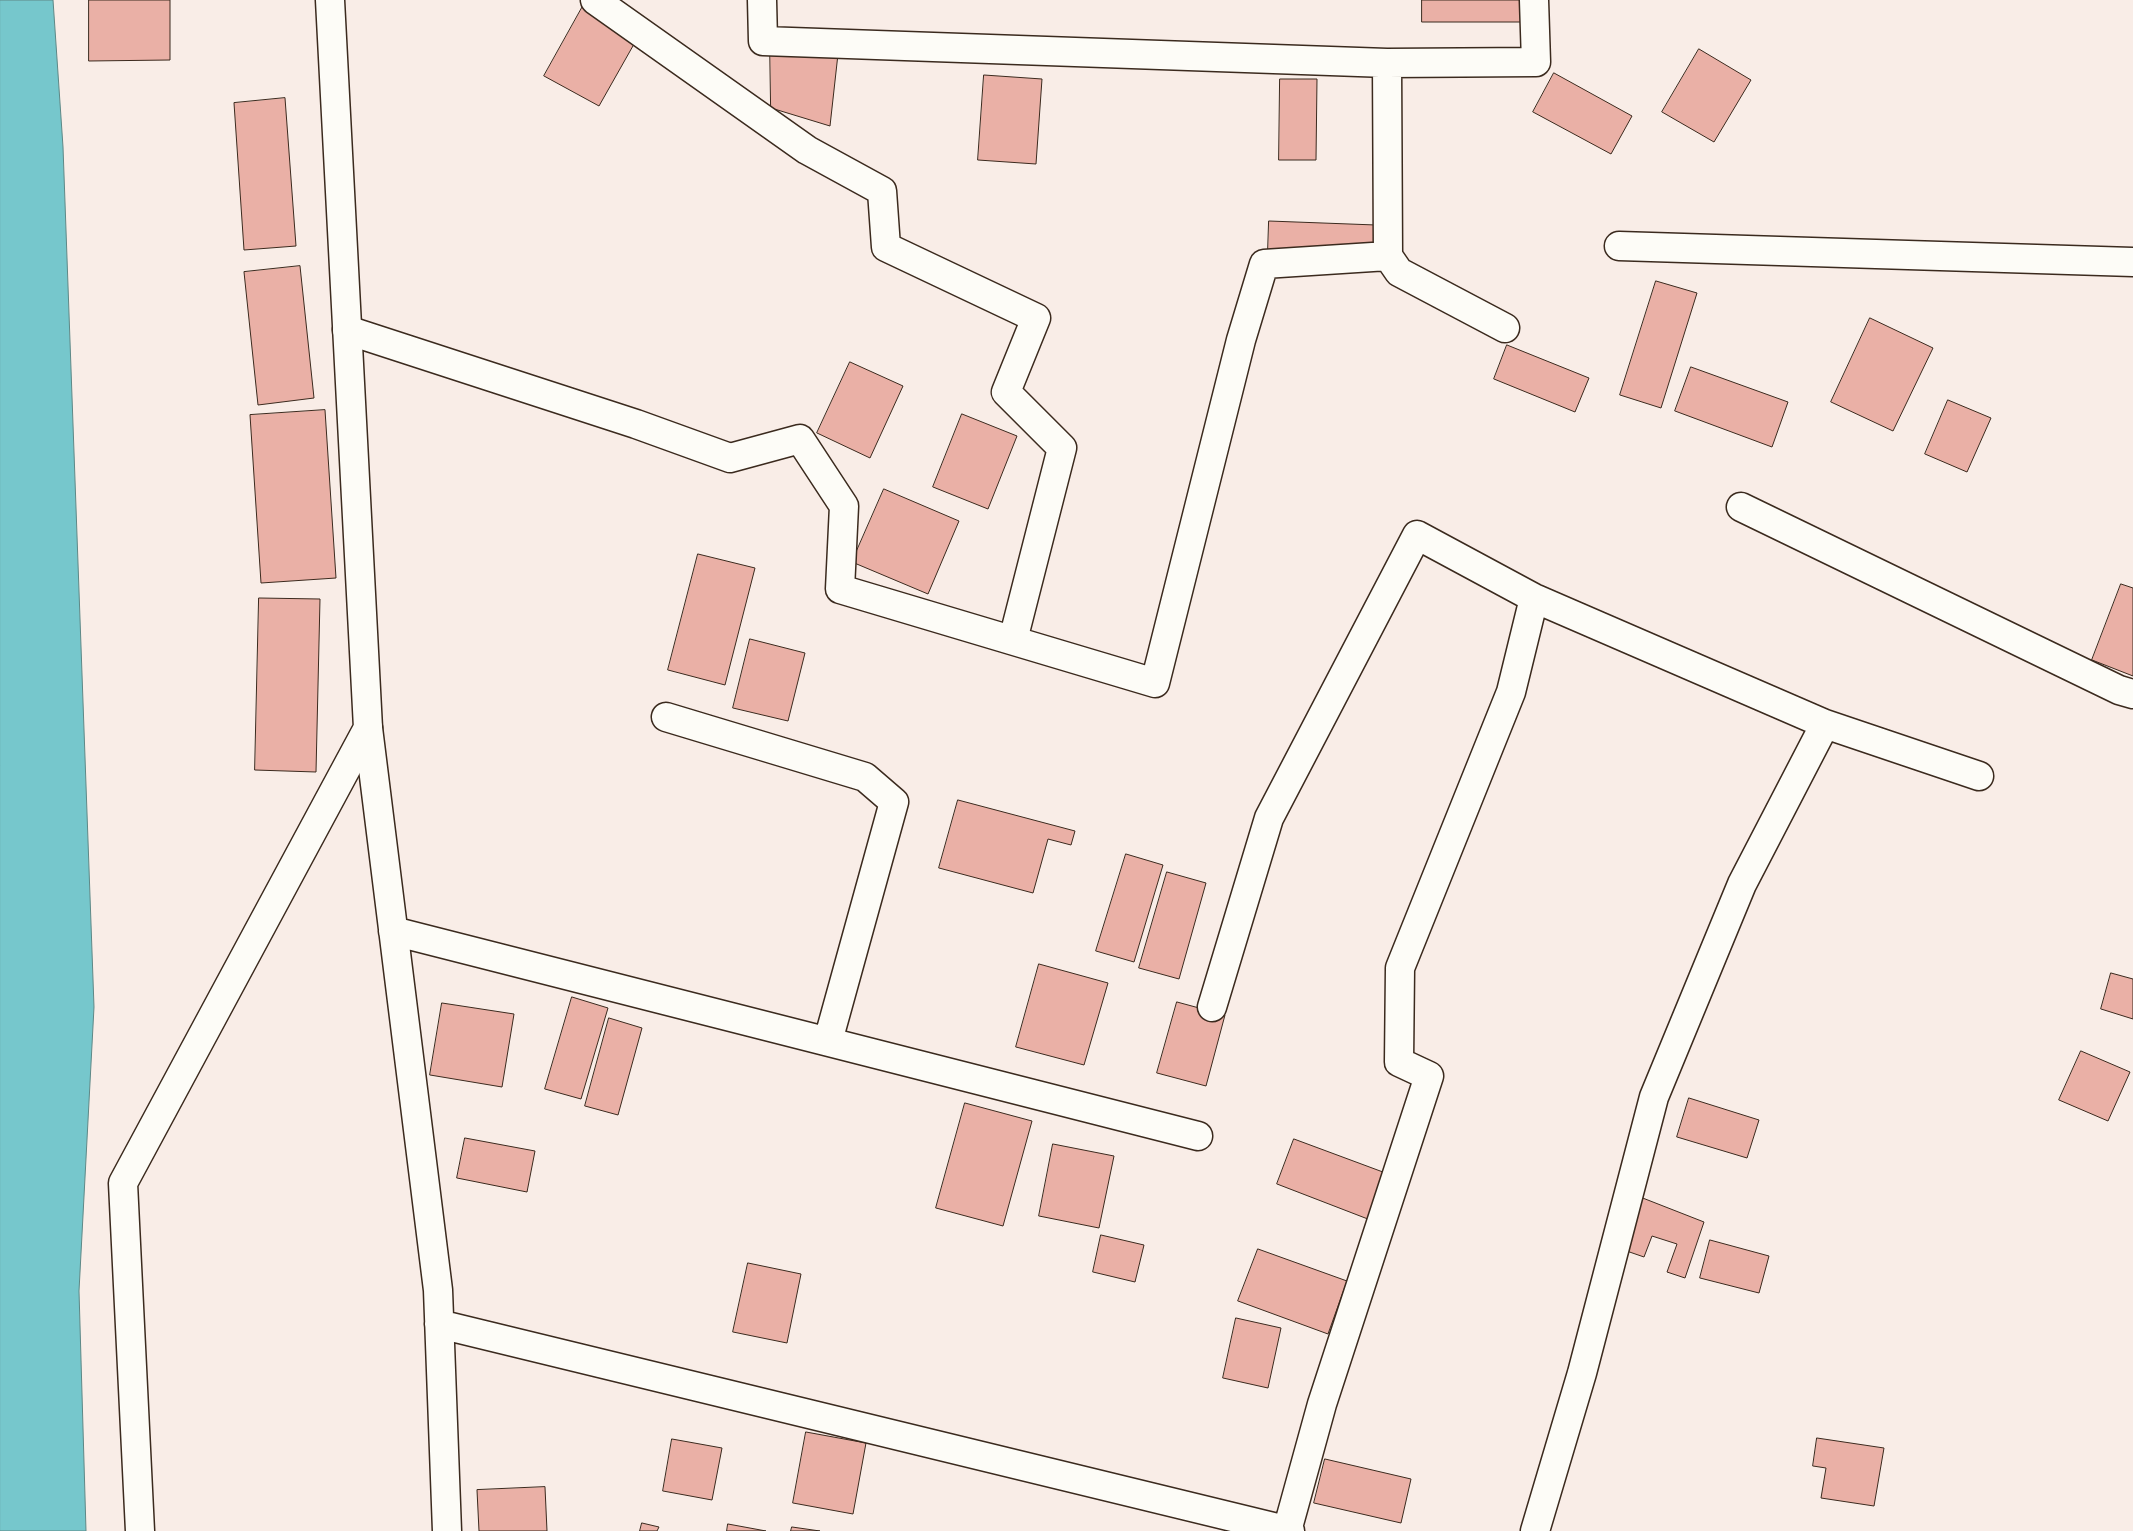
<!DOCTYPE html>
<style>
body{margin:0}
canvas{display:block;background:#f9ede7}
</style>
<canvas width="2133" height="1531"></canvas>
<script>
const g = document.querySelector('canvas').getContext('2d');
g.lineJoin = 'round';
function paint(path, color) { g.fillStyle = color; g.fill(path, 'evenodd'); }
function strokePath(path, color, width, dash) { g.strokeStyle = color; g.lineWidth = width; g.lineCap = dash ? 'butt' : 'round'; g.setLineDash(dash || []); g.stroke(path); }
const water = new Path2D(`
 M0,0h53l10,147 31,860 -15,284 7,240h-86z`);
paint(water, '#76c7cc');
strokePath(water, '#5e8886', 1);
const building = new Path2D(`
 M89,0h81v60l-81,1z
 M1422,0h104v22h-104z
 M583,6l55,31 -39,69 -55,-30z
 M770,46l68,8 -8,72 -59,-18z
 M1699,49l52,31 -37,62 -52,-30z
 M1554,73l78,43 -21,38 -78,-42z
 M984,75l58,4 -6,85 -58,-4z
 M1280,79h37l-1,81h-37z
 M285,98l11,148 -52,4 -10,-147z
 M1269,221l107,4 -1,30 -107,-4z
 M300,266l14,132 -56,7 -14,-133z
 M1656,281l41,12 -36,115 -41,-13z
 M1870,318l63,30 -40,83 -62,-29z
 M1507,345l82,33 -14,34 -81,-33z
 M850,362l53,24 -33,72 -53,-25z
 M1691,367l97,35 -16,45 -97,-36z
 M1948,400l43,18 -24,54 -42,-18z
 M325,410l11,168 -75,5 -11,-168z
 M962,414l55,22 -29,73 -55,-22z
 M884,489l75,32 -31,73 -76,-32z
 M698,554l57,14 -30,117 -57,-15z
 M2121,584l12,4v88l-41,-16z
 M259,598l61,1 -4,173 -61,-2z
 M750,639l55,14 -17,68 -55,-13z
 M958,800l117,31 -4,14 -23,-6 -15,54 -94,-25z
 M1126,854l37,11 -29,97 -38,-11z
 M1167,872l39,11 -27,96 -40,-11z
 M1039,964l69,19 -24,82 -68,-18z
 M2111,973l22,6v40l-32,-10z
 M572,997l36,11 -27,91 -36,-10z
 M1177,1002l48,13 -19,71 -49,-13z
 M442,1003l72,11 -12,73 -72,-12z
 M609,1018l33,10 -24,87 -33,-9z
 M2081,1051l49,21 -22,49 -49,-21z
 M1689,1098l70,22 -12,38 -70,-21z
 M965,1103l67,18 -29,105 -67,-18z
 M465,1138l70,13 -8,41 -70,-14z
 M1294,1139l97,36 -18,46 -96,-37z
 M1053,1144l61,12 -15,72 -60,-12z
 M1635,1195l69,27 -19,56 -18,-6 10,-28 -25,-8 -8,21 -29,-10z
 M1101,1235l43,10 -9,37 -42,-10z
 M1710,1240l59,16 -10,37 -59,-15z
 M1258,1249l89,32 -19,53 -90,-33z
 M748,1263l53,11 -14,69 -54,-11z
 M1236,1318l45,10 -13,60 -45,-10z
 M806,1432l60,11 -13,71 -60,-11z
 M1817,1438l67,10 -10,58 -53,-8 5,-30 -13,-2z
 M672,1439l50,9 -10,52 -49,-9z
 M1325,1459l86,20 -10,44 -87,-20z
 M545,1487l2,44h-68l-2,-41z
 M642,1523l17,4 -2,4h-17z
 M728,1524l38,7h-39z
 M792,1527l28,4h-29z`);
paint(building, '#eab0a6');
strokePath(building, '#3b2a1e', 1);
const street = new Path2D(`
 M595,0l212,150 75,41 4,56 150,71 -30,74 56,56 -49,192
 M762,0l1,41 624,22 149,-1 -2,-62
 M1387,63l1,193 11,16 106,56
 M1619,246l514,16
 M347,330l289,94 94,34 70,-19 44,67 -4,83 315,94 86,-343 23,-76 124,-8
 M1741,507l378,183 14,4
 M666,717l199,60 29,25 -66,239
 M368,728l70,562 9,241
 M393,931l805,205
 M1212,1007l57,-189 148,-283 117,63 291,126 154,52
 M439,1324l851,207
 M1287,1531l35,-127 107,-328 -30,-14 1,-94 111,-276 23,-94
 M1535,1531l47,-158 72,-276 88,-213 83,-160`);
const secondary = new Path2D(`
 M140,1531l-17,-348 245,-455 -38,-728`);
strokePath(street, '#3b2a1e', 31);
strokePath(secondary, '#3b2a1e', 31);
strokePath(street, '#fdfcf7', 28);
strokePath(secondary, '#fdfcf7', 28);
</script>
